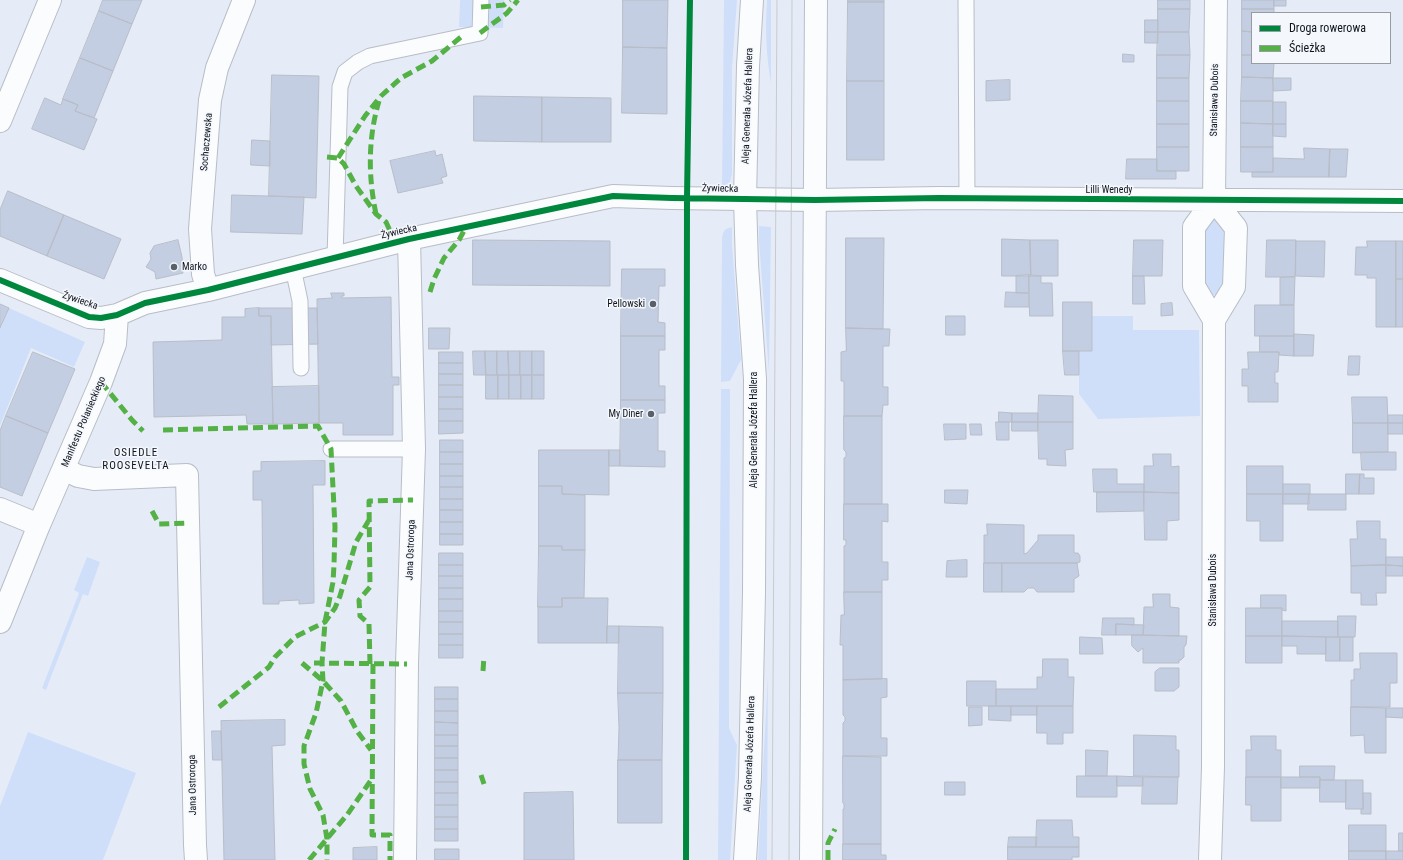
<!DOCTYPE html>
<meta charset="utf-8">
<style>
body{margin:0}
#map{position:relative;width:1403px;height:860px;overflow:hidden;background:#e6ecf7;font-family:"Roboto Condensed",sans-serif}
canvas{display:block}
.legend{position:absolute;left:1251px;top:12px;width:140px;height:52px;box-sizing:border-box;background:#f4f7fc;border:1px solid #989ca2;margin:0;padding:5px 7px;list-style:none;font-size:12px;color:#0f141c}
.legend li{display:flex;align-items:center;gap:8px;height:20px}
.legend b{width:20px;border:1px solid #989ca2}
</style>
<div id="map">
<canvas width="1403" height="860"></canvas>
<ul class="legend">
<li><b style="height:5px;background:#00873e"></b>Droga rowerowa</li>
<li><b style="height:5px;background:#54b145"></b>Ścieżka</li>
</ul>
</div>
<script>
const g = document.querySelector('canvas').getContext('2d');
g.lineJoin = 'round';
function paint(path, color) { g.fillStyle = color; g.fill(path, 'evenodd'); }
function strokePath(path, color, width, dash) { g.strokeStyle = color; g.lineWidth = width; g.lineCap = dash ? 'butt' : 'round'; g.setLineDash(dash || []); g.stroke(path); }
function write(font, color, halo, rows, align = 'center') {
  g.font = font + ' "Roboto Condensed",sans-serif'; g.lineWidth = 3; g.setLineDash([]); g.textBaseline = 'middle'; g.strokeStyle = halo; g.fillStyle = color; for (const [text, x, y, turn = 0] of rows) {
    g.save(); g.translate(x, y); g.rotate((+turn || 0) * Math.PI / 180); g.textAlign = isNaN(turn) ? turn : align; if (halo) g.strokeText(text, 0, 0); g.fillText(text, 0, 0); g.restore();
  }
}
paint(new Path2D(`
 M460,0h44l-1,28 -44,-1z
 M724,0h13l-5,68v106l-2,8 -8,5z
 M767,0h4v83c-5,-28 -6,-55 -4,-83z
 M1215,219l7,3 5,6 -1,59 -9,8h-4l-4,-2 -7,-10 -3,-34 8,-27z
 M759,226l12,1 -2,146 -10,-132z
 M732,227v18l9,115 -11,21 -9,1 1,-143c1,-8 2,-10 10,-12z
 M9,308l76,34 -11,25 -43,-19 -31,78v-96z
 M1092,316h41v14h66l1,86 -102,3 -19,-25v-43h13z
 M721,389h9l-1,339 8,17 -7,115h-12z
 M87,557l13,5 -12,34 -5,-2 -37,96 -4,-2 37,-95 -5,-3z
 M768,675l-1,185h-9z
 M28,732l108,41 -33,87h-103v-54z`), '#cfdffa');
const building = new Path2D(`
 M103,0h39l-10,24 -33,-13z
 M623,0h45l-1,48 -44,-1z
 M848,0h36v2h-36z
 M1158,0h32v9h-32z
 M1242,0h32v9h-32z
 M1274,0h12v6h-12z
 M848,2h36v79h-37z
 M1158,9h32l-1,23h-31z
 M1242,9h32v4h-22v19l-10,-1z
 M99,11l33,13 -19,47 -33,-13z
 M1145,20h13v12h-13z
 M1242,31l10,1v23h-10z
 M1145,32h13v11h-13z
 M1158,32h31l1,23h-33z
 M623,47l44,1v66l-45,-1z
 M1123,54l11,1v7h-11z
 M1157,55h33l-1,23h-32z
 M1242,55h10v8h22l-1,15 -31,-1z
 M80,58l33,13 -19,47 -19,-7 3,-6 -15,-6z
 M272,75l47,1 -3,122 -47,-2z
 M1242,77l31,1v23h-32z
 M1157,78h32v23h-32z
 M1273,78h18v12l-17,1z
 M1010,80v20l-24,1v-20z
 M847,81h37v79h-37z
 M474,96l68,1v45l-68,-1z
 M542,97l69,1v44h-69z
 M45,98l16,7 2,-6 15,6 -3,6 22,8 -13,31 -52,-21z
 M1157,101h32v23h-32z
 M1241,101h32v23l-32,-1z
 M1273,102h13v22h-13z
 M1241,123l32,1v23h-32z
 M1157,124h32v23h-32z
 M1273,124h13v13l-13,-1z
 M252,140l18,1v25l-19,-1z
 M1157,147h32v24h-32z
 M1241,147h32v25h-32z
 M1304,148l26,1 -1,28h-77v-5h21v-14l31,1z
 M1330,149h18l-2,28h-17z
 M435,151l1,5 6,-2 5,22 -6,2 2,5 -45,10 -8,-32z
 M1127,159h30v12h19v8h-50z
 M8,191l56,24 -17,41 -47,-20v-26z
 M232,195l72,2 -2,37 -71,-2z
 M64,215l57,24 -17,40 -57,-23z
 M846,238h38l-1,91 -37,-1z
 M1002,239l28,1 1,36h-29z
 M178,240l4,17 1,16 -27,6 -1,-7 -9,-5 5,-8 -1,-6 4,-7z
 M473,240l137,1v45l-137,-1z
 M1030,240h28v36h-27z
 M1134,240h29l-1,36h-29z
 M1267,240h29l-1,37h-29z
 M1296,241h29l-1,36 -28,-1z
 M1367,241h29v86h-20v-49h-9v-3h-12l1,-28h11z
 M1396,241h7v38h-7z
 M622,269h43v17h-6l-1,36 7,1v13h-44z
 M1029,275l12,1v7h11l1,33h-23z
 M1029,275v18h-13v-17z
 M1133,276h11l1,28h-12z
 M1295,277l-1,28h-14v-27z
 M1396,279h7v48h-7z
 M1006,292l23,1v14h-24z
 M331,293h13v3h-3l1,2 49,-1 1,80h7v8h-6v50h-50v-12h-24l-2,-124 15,-1z
 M1063,302h29v49h-29z
 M1172,303l1,12 -12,1v-12z
 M0,304l9,4 -9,20z
 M1255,305h39v31h-39z
 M259,308v8h12l2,108h-26l-1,-9 -92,2 -1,-75 69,-2v-23h23v-8z
 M259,308h58l1,36 -47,1v-29h-12z
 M946,316h19v19h-19z
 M429,328h21l-1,21h-20z
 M846,328l44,1 -1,17h-6v41h5v18h-5l-1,11h-38v-35h-3v-29l5,-1z
 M1294,334l20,1 -1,21h-19z
 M621,336h44v14h-6v36h6v14h-44z
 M1260,336h34v20l-15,-1v-3h-19z
 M473,351h12l1,24h-12z
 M485,351h12v24h-11z
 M497,351h11l1,24h-12z
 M508,351h12v24h-11z
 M520,351h12v24h-12z
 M532,351h12v24h-12z
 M1063,351h16v24h-14z
 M33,352l42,17 -27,64 -42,-17z
 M439,352h24v11h-24z
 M1248,352h31l-1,20h-3v11h3v19h-30v-16h-6v-17h6z
 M1349,356h11l-1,19h-11z
 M439,363h24v11h-24z
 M439,374h24v11h-24z
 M486,375h12v24h-12z
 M498,375h11v24h-11z
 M509,375h12v24h-12z
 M521,375h11v24h-11z
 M532,375h12v24h-12z
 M439,385h24v12h-24z
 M319,386v37l-46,1 -1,-37z
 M1039,395l34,1v26h-35z
 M439,397h24v12h-24z
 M1352,397h35l1,26h-35z
 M621,400h44v13h-7v38h7v16l-45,-1z
 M439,409h24v12h-24z
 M999,412l13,1v9h-13z
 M1012,413h26v9h-26z
 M1388,415h15v8h-15z
 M6,416l42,17 -26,63 -22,-9v-56z
 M844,416h38v88h-38v-46l2,-1v-5l-2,-2z
 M439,421h24v12l-24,1z
 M996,422h13v18h-12z
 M1012,422h26v9h-26z
 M1038,422h35v27l-8,1 1,16 -19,-1v-6h-8z
 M1353,423h35v29l-35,1z
 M1388,423h15v11h-15z
 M944,424h22v15l-21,1z
 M970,424h11l1,11h-11z
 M440,440h23v12h-23z
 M539,450h70v45l-47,-1v-8h-23z
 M609,450h11v16h-11z
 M440,452h23v12h-23z
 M1361,452h35v18h-34z
 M1153,454h18v13l8,-1v27l-35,-1v-26h9z
 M325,461v24h-12l1,118 -15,1v-4l-20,1v3h-16l-1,-104h-9v-29h8v-9z
 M440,464h23v12h-23z
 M1247,466h36v28h-36z
 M1093,469h24v15h27v8h-50z
 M1346,474h14l-1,20h-13z
 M1360,474h4v4h10v16h-15z
 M440,476h23v11h-23z
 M1283,484h27v10h-27z
 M539,486h23v8l23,1v55h-23v-4h-23z
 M440,487h23v12h-23z
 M945,490h23l-1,14 -22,-1z
 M1097,492h47v19l-47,1z
 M1144,492l35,1v27l-12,1v19h-22z
 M1247,494h36v47h-23v-20h-13z
 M1283,494h26v10h-26z
 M1309,494h37v16h-38z
 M440,499h23v11h-23z
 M844,504h44v18l-6,-1v41h6v18h-6v12h-38v-46l2,-1v-5h-2z
 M440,510h23v12h-23z
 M1357,521h23v18h6v26l-35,1 -1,-27h7z
 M440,522h23v12h-23z
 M987,524l37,1v29l3,-1 11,-13v-5h36v18h4l2,3v6l-3,1h-93v-28h3z
 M440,534h23v11h-23z
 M539,546h23v4h23l-1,48h-22v9h-24z
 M439,553h24v12h-24z
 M1386,557h17v9l-17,-1z
 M967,560v17h-21l1,-16z
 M984,563h18v29h-18z
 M1002,563h75l2,13 -5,3v13h-37l-3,-4h-6l-4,4h-22z
 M439,565h24v11h-24z
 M1386,565l17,1v10h-17z
 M1386,565v28h-10l1,12h-16v-12h-10v-27z
 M439,576h24v12h-24z
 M439,588h24v11h-24z
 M844,592h38v87l-39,1v-35h-3l1,-30h3z
 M1153,594h17v13l9,1v28l-36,-1 1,-28h9z
 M1261,595h25v16l-4,-1v-2h-21z
 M562,598h46l-1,45h-69v-36h24z
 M439,599h24v12h-24z
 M1246,608h36v28h-36z
 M439,611h24v11h-24z
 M1338,616h18l-1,21h-17z
 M1103,618h31v7l-18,-1v11h-14z
 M1282,621h56v16l-56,-1z
 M439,622h24v12h-24z
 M1116,624l28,1 -1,10h-27z
 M607,626h12v17h-12z
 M619,626l44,1v66h-45z
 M439,634h24v11h-24z
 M1132,635l55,1 -1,9 -2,2v10l-3,3h-2v3h-36v-15l-5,4 -6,-6z
 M1246,636h36v27h-36z
 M1282,636l44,1v17h-29v-8h-15z
 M1080,637l22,1 1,16h-23z
 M1326,637h14v24h-14z
 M1340,637h13v24h-13z
 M439,645h24v13h-24z
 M1360,653h37v30h-7v24h-39v-27h3v-11h6z
 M1043,659h25v18h6l-1,29h-77v-17h41v-12h5z
 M1160,668h19v19l-5,4h-19v-19z
 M887,679v18l-6,1v40h6v18h-44v-33l2,-2v-4l-2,-2v-35z
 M967,681h29v25h-29z
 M435,687h23v12h-23z
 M618,693h45l-1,67h-44l1,-32z
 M435,699h23v12h-23z
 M989,706h22v15l-22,-1z
 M1011,706h26v9h-26z
 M1037,706h36v27h-10v11h-16v-11h-10z
 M969,707h13v18l-13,1z
 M1351,707l35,1v45h-21l-1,-18 -13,1z
 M1386,708h17v10l-17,-1z
 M435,711h23v12l-23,-1z
 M285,720v25l-13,1 3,114h-51l-3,-139z
 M435,722l23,1v12h-23z
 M212,731h9l1,29h-9z
 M435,735h23v11h-23z
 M1134,735l42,1v14h3v27l-45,-1z
 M1251,736h25v14h5v27h-35v-27h5z
 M435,746h23v12h-23z
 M1086,750l22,1 -1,25h-21z
 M843,756l38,1v87h-38v-35h1v-5l-1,-1z
 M435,758h23v12h-23z
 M618,760h44v63h-44z
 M1300,766h35l-1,14h-14v-3h-20z
 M435,770h23v12h-23z
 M1077,776h40v21h-40z
 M1117,776l26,1v9h-26z
 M1143,777h35l-1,27h-35z
 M1246,777h35v44h-30v-16h-5z
 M1281,777h39v11h-39z
 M1320,780h26v22h-26z
 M1346,780h17v29h-17z
 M435,782h23v11h-23z
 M945,782h20v13h-20z
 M573,792l1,68h-50v-67z
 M435,793h23v12h-23z
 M1363,793h8v21h-10v-5h2z
 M435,805h23v12h-23z
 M435,817h23v12h-23z
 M1037,820h35l1,17h6v10h-43z
 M1349,825h37v26h-37z
 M435,829h23v12h-23z
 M1399,833h4v18h-4z
 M1009,837h28l-1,10h-28z
 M843,844h38v11h5v5h-43z
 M377,847v13h-24v-12z
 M1008,847h71v10h-7v3h-64z
 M435,849h24v11h-24z
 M1349,851h37v9h-37z
 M1386,851h17v9h-17z`);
paint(building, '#c3cee3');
strokePath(building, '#b8bdc6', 1);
const lane = new Path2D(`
 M966,0l1,199
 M335,258l5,-171 5,-15 13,-10 12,-6 110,-23 1,-33
 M293,268l7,33 1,67
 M331,449h83`);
const street = new Path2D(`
 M0,121l50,-121
 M1214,200l22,28 -2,59 -20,33 -20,-34v-59l20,-27 2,-200
 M0,280l89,37 12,1 16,-3 28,-12 63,-13 201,-51 204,-43 59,2 143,2 124,-2 464,3
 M208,290l-5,-16 -3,-45 10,-129 7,-32 27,-68
 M64,469l14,7 16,3 93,-4 8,370 1,15
 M0,509l39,16
 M0,622l39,-97 62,-143 14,-38 2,-29
 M405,860l2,-196 7,-215 -5,-210
 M1210,860l3,-93 1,-447`);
const secondary = new Path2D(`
 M745,860l5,-83 4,-184 1,-214 -8,-114 -2,-66 3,-133 4,-66
 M811,860l5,-860`);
strokePath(lane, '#b8bdc6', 17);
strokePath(street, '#b8bdc6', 24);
strokePath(secondary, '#b8bdc6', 24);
strokePath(lane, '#fbfcfe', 15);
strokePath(street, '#fbfcfe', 22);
strokePath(secondary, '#fbfcfe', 22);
strokePath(new Path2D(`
 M772,860l5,-860
 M789,860l3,-860`), '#c8cacc', 1);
strokePath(new Path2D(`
 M481,7l23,-2 6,-5
 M480,33l27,-20 11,-13
 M327,157l11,1 6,6 12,22 20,28 10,8 5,11
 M338,158l27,-42 16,-20 20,-18 31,-17 29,-24
 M376,214c-8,-38 -8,-76 3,-113
 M430,292l4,-13 10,-21 15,-18 7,-13
 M101,382l31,38 11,11
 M163,430l155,-4 13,23 4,78 -1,38 -1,17 -8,40 -3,41 1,18 -7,32 -12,33v18l6,25 13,26 4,24v21
 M152,511l7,13 29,-1
 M302,663l21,18 18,20 16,30 14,19
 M314,663l93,1
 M370,664l-1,-40 -9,-8 -1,-16 11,-13 -1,-86 44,-1
 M373,664l-1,171h18v25
 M483,671l1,-15
 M219,707l50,-40 6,-10 20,-20 30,-15 10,-14 5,-12 16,-54 13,-22
 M481,775l3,9
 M309,860l38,-45 24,-35
 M828,860v-17l7,-14`), '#54b145', 5, [10, 5]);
strokePath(new Path2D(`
 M0,280l89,37 12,1 16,-3 28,-12 63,-13 201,-51 204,-43 59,2 143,2 124,-2 464,3
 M686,860l1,-662 3,-198`), '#00873e', 6);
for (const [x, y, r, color] of [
 [174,267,4,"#5a6069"],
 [653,304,4,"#5a6069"],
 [651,414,4,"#5a6069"]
]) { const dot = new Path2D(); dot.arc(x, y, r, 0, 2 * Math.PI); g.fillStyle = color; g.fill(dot); strokePath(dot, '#f4f7fc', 1.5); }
write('10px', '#0f141c', '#f4f7fc', [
 ["Stanisława Dubois",1215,100,-89],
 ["Aleja Generała Józefa Hallera",748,106,-88],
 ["Sochaczewska",207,142,-85],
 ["Żywiecka",720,189,1],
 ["Lilli Wenedy",1109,190],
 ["Żywiecka",399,232,-13],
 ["Żywiecka",80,301,19],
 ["Manifestu Połanieckiego",84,422,-67],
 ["Aleja Generała Józefa Hallera",754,430,-90],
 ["Jana Ostroroga",411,550,-88],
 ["Stanisława Dubois",1213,590,-90],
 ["Aleja Generała Józefa Hallera",750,754,-88],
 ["Jana Ostroroga",193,785,-91]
]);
write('10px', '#0f141c', '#f4f7fc', [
 ["Marko",182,267,"left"],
 ["Pellowski",645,304],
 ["My Diner",643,414]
], 'right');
g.letterSpacing = '1px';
write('11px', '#0f141c', '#f4f7fc', [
 ["OSIEDLE",136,453],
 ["ROOSEVELTA",136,466]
]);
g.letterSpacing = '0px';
</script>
